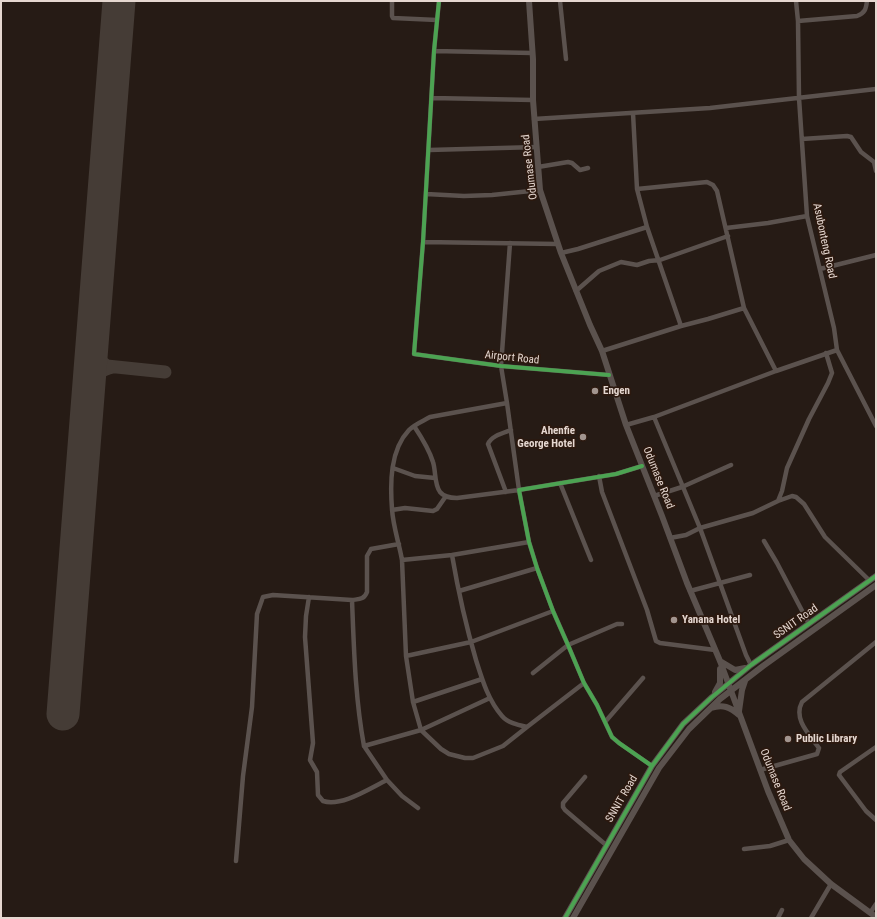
<!DOCTYPE html>
<style>
body{margin:0}
#map{position:relative;width:877px;height:919px;overflow:hidden;background:#261b15;font-family:"Roboto Condensed",sans-serif}
canvas{display:block}
.frame{position:absolute;inset:0;border:2px solid #e5d7d0;pointer-events:none}
</style>
<div id="map">
<canvas width="877" height="919"></canvas>
<div class="frame"></div>
</div>
<script>
const g = document.querySelector('canvas').getContext('2d');
g.lineJoin = 'round';
function strokePath(path, color, width, dash) { g.strokeStyle = color; g.lineWidth = width; g.lineCap = dash ? 'butt' : 'round'; g.setLineDash(dash || []); g.stroke(path); }
function write(font, color, halo, rows, align = 'center') {
  g.font = font + ' "Roboto Condensed",sans-serif'; g.lineWidth = 3.5; g.setLineDash([]); g.textBaseline = 'middle'; g.strokeStyle = halo; g.fillStyle = color; for (const [text, x, y, turn = 0] of rows) {
    g.save(); g.translate(x, y); g.rotate((+turn || 0) * Math.PI / 180); g.textAlign = isNaN(turn) ? turn : align; if (halo) g.strokeText(text, 0, 0); g.fillText(text, 0, 0); g.restore();
  }
}
strokePath(new Path2D(`
 M92,344c3,9 7,17 15,22l58,6
 M89,387c5,-11 11,-17 24,-20`), '#453c36', 13);
strokePath(new Path2D(`
 M63,714l56,-713`), '#453c36', 33);
strokePath(new Path2D(`
 M392,1v15l1,2 44,2
 M439,1l-5,50 -11,191 -9,112 87,12 108,9
 M560,1l6,58
 M796,1l2,20 1,77 8,118 27,112 3,22 39,76
 M798,21l59,-5c8,-3 9,-7 10,-15
 M434,51l98,2
 M432,98l101,2
 M633,113l4,76 10,38 34,99
 M534,119l176,-11 166,-19
 M802,139l45,-3 4,1 10,15 13,10 2,9
 M429,150l108,-3
 M538,167l30,-5 4,1 8,7 8,-2
 M637,189l70,-7 6,3 4,6 27,117
 M426,194l38,2 28,-1 48,-5
 M726,228l42,-5 39,-7
 M423,242l135,2
 M561,253l17,-4 69,-22
 M820,269l56,-14
 M576,291l23,-20 22,-9 16,3 12,-4 11,-1 68,-24
 M602,351l79,-25 27,-7 36,-11 32,63 61,-21
 M507,403l-77,14c-7,4 -15,7 -21,13 -19,20 -19,53 -17,79 1,17 7,34 10,51l50,-5 77,-13
 M654,417l46,111 46,127 5,10
 M626,425l28,-8 122,-46
 M414,426c8,12 15,23 19,36 3,9 1,22 7,30 4,5 12,6 17,6l62,-8 -12,-87 -6,-37 9,-123
 M642,466l-26,8 -97,16 10,52 8,26 16,43 15,34 16,38 13,22 15,32 7,6 33,23
 M393,468l22,8 20,2
 M599,476l3,16 45,118 9,31 4,2 55,7
 M560,483l31,77
 M506,492l-18,-48c3,-8 15,-11 23,-14
 M654,496l28,-9 49,-22
 M778,501l14,-5 4,1 8,7 21,33 45,44
 M392,510l13,-2 28,3 4,-2 9,-13
 M670,538l16,-3 14,-7 53,-15 25,-12 4,-10 5,-23 22,-49 19,-36 4,-10 -6,-20
 M764,541l13,22 32,61
 M399,544l-28,5 -4,7v36c-3,8 -8,7 -15,8 2,49 3,97 12,146l57,-16 69,-32
 M452,555c6,35 14,71 24,105 6,19 12,40 26,56 6,7 16,9 25,11l57,-44
 M402,560l4,96 7,46 8,28 20,19 8,5 16,4h8l30,-12 24,-19
 M459,591l78,-23
 M690,591l60,-16
 M309,597l-3,19 -1,21 8,106 -3,17 7,12 1,23 5,6c19,6 47,-13 64,-21
 M406,656l65,-14 82,-31
 M533,673l35,-28 49,-21h5
 M413,702l69,-23
 M605,722l38,-44
 M364,746l23,34 15,16 16,12
 M876,747l-36,25 -1,3 27,36 10,9
 M760,770l57,-16 2,-6c-10,-14 -26,-29 -17,-46l74,-60
 M585,777l-22,26v4l2,3 41,35
 M744,849l26,-3 19,-6
 M236,861l7,-85 9,-69 5,-93 6,-17 10,-2 79,5
 M870,913l6,-9
 M778,918l4,-8
 M811,918l20,-34`), '#5b524e', 4.5);
strokePath(new Path2D(`
 M529,1l4,58v41l7,90 21,63 29,72 12,26 24,74 36,91 25,67 33,78 48,130 21,49 15,19 27,25 45,33
 M720,661l15,9 10,-2
 M715,692l5,-9v-14
 M711,708c12,-4 19,-1 28,7
 M739,711l3,-21 3,-9
 M565,918l87,-152 31,-42 29,-27 39,-32 125,-89
 M573,918l86,-150 30,-39 31,-30 43,-33 113,-81`), '#5b524e', 6);
strokePath(new Path2D(`
 M439,1l-5,50 -11,191 -9,112 87,12 108,9
 M642,466l-26,8 -97,16 10,52 8,26 16,43 15,34 16,38 13,22 15,32 7,6 33,23
 M565,918l87,-152 31,-42 29,-27 39,-32 125,-89`), '#4ca352', 4);
for (const [x, y, r, color] of [
 [595,391,4,"#a2958f"],
 [583,437,4,"#a2958f"],
 [674,620,4,"#a2958f"],
 [788,739,4,"#a2958f"]
]) { const dot = new Path2D(); dot.arc(x, y, r, 0, 2 * Math.PI); g.fillStyle = color; g.fill(dot); strokePath(dot, '#2c190f', 1.5); }
write('11px', '#e5d7d0', '#2c190f', [
 ["Odumase Road",530,167,-97],
 ["Asubonteng Road",824,241,78],
 ["Airport Road",512,358,6],
 ["Odumase Road",658,478,68],
 ["SSNIT Road",796,622,-35],
 ["Odumase Road",775,780,68],
 ["SNNIT Road",622,799,-60]
]);
write('bold 11px', '#e5d7d0', '#2c190f', [
 ["Engen",603,391],
 ["Ahenfie",575,431,"right"],
 ["George Hotel",575,444,"right"],
 ["Yanana Hotel",682,620],
 ["Public Library",796,739]
], 'left');
</script>
